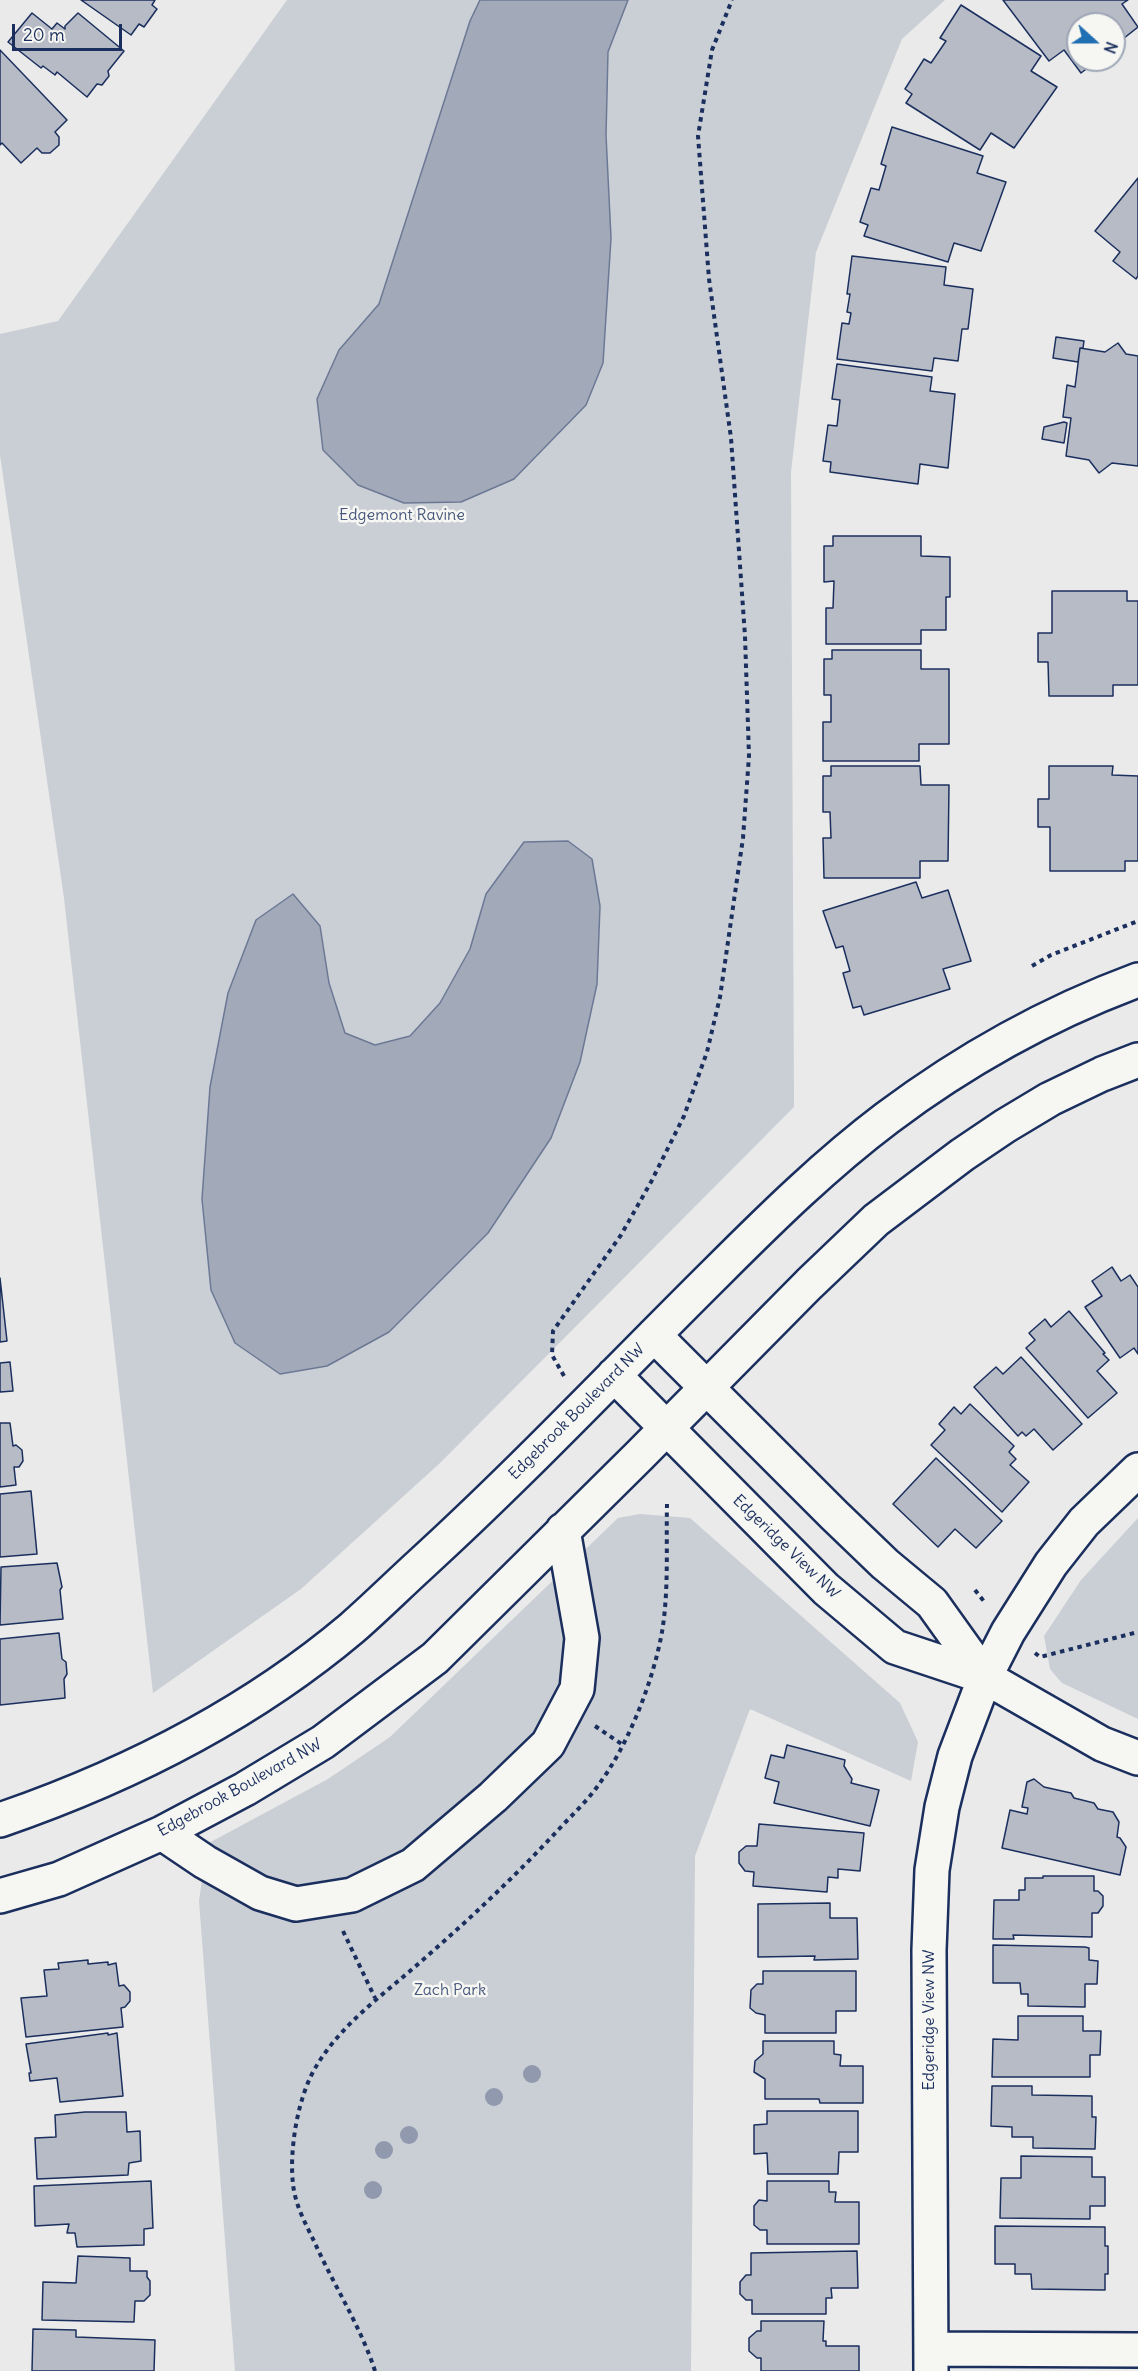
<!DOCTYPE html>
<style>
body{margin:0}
#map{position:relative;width:1138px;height:2371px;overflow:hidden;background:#e9eae9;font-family:Delius,sans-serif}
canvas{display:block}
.north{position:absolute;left:1066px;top:12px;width:60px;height:60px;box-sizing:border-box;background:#f6f6f2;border:2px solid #9ea6b7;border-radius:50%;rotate:111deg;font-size:16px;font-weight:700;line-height:24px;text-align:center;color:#1b2f5e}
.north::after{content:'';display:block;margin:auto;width:21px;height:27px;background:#1f6fb2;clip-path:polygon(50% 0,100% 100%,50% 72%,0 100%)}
.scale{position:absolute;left:12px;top:24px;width:110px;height:27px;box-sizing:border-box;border:3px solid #1b2f5e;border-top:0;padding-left:8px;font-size:18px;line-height:21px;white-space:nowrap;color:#1b2f5e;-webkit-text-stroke:4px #f6f6f2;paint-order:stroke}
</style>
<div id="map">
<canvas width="1138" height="2371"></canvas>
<div class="north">N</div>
<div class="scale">20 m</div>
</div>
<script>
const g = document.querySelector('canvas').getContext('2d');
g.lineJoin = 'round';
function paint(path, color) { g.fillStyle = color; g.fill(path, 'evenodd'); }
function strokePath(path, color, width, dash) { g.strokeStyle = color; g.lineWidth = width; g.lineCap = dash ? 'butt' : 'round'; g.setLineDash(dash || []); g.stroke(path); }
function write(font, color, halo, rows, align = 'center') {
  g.font = font + ' Delius,sans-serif'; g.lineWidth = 5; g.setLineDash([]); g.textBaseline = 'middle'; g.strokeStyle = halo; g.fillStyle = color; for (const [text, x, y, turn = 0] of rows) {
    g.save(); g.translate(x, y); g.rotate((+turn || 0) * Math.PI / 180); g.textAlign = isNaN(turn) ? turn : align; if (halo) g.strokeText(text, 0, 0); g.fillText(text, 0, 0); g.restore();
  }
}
paint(new Path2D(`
 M287,0h658l-43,39 -86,213 -25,220 3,635 -355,357 -138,125 -148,104 -89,-795 -64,-443v-121l58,-13z
 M640,1514l50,4 210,185 18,39 -7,39 -161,-72 -55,147 -4,515h-456l-36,-470 8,-57 121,-65 62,-42 228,-219z
 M1138,1518v201l-76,-36 -12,-14 -6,-33 37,-56z`), '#caced5');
const water = new Path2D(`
 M480,0h148l-20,52 -2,83 5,103 -8,125 -17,42 -72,74 -53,23 -57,1 -46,-18 -35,-35 -6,-51 22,-49 40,-46 91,-283z
 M568,841l24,18 8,47 -3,78 -17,78 -29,76 -63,95 -99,99 -62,34 -47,8 -45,-31 -24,-53 -9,-91 8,-112 18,-94 28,-73 37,-26 27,32 9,57 16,50 30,12 35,-9 30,-33 30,-54 16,-55 38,-52z`);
paint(water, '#a2aaba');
strokePath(water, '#6c7995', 1.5);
const building = new Path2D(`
 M81,0h74l-3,5 5,4 -13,18 -5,-3 -8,11z
 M1003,0h125l-6,4 16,23 -24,19v-22h-36v36h20l-17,13 -17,-23 -15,11z
 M961,5l80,51 -10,15 26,16 -43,61 -23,-15 -11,17 -74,-47 6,-9 -7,-5 19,-30 7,4 15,-22 -6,-3z
 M32,13l20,16 5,-6 8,6v-3l13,-13 46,38 -16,20 1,5 -7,9 -5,-1 -10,13 -30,-25 -2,3 -12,-9 -2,2 -33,-26z
 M0,50l67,70 -12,12 4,5v8l-9,8h-8l-5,-5 -16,15 -19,-20 -2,2z
 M892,127l91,29 -6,17 29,9 -25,69 -27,-8 -6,19 -84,-26 4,-11 -8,-3 11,-34 8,2 7,-24 -5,-2z
 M1138,178v98l-2,3 -23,-18 7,-9 -25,-21z
 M852,256l94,11 -2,18 29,4 -5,40h-6l-4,32 -24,-3 -2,13 -95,-12 5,-36 7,1 2,-11 -4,-1 3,-18h-3z
 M1056,337l28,4 -1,7h-3l-2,14 -25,-4z
 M1118,343l8,11 12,2v110l-26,-3 -13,10 -10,-13 -23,-4 5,-38 -8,-1 4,-32 8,2 5,-39 25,4z
 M837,364l95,13 -2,14 25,3 -7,74 -28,-4 -2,20 -88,-12 1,-10 -8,-1 5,-36 9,1 3,-26 -8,-1z
 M1064,422l3,1 -3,20 -22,-4 2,-12z
 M833,536h88v20l29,1v40h-4v33h-25v14h-95v-36h7l1,-27 -10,1v-36h9z
 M1052,591h75v10h11v84h-25v11h-64l-1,-34h-10v-29h14z
 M832,650h89v19h28v75h-30v17h-96v-39h8v-27h-7v-36h8z
 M831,766h89l1,19h28l-1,76h-28v17h-96l-1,-40h8l-1,-26h-7v-36h8z
 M1049,766h64l-1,9 26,1v85h-13v10h-75v-44h-12v-28h11z
 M916,882l6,16 26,-8 23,71 -28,8 7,20 -86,26 -3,-9 -8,2 -10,-35 7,-2 -7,-25 -7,2 -13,-37z
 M1112,1267l9,14 9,-6 8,12v67l-4,-6 -14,10 -35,-51 17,-11 -10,-15z
 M0,1278l7,63 -7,1z
 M1069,1311l36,42 -2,1 6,6 -12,11 20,22 -29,25 -62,-70 9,-8 -6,-7 16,-14 6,8z
 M1021,1357l61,67 -29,26 -19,-21 -8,7 -4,-4 -4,4 -44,-49 22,-20 7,7z
 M10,1362l3,29 -13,1v-29z
 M970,1404l44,42 -5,6 7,7 -6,6 19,17 -27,30 -71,-67 14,-15 -6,-6 15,-17 7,7z
 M0,1423h10l3,23 3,-1 6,5 1,11 -4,6h-5l2,18 -16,2z
 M936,1458l66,63 -26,27 -21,-19 -17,18 -45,-43z
 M31,1491l6,63 -37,3v-63z
 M57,1563l5,24 -2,3 3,29 -63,6 1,-58z
 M59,1633l3,26 4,3 1,12 -3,5 1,19 -65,7v-66z
 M787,1745l58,15 -1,6 8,13 -1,4 28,7 -9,36 -96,-23 5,-21 -14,-4 6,-23 13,3z
 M1034,1779l10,8 27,6 3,5 20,5 4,6 15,3 6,10 -2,15 3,1 6,9 -6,28 -118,-27 8,-38 17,4 1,-6 -6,-1 5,-25z
 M759,1824l105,9 -4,38 -22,-2v9l-10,-1 -1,15 -74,-6 1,-14 -9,-1 -6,-8v-11l7,-6h11z
 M1043,1876h51v15h4l5,5v10l-5,7h-6v24l-79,-2 1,4h-21l1,-39h25v-10h6v-12h18z
 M830,1903v15h27l1,41 -44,1 1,-4 -57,1v-53z
 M993,1945l92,2 4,1v12l9,1 -1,23h-12v23l-57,-1v-12h-7l-1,-11h-27z
 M88,1960v4l20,-2v3l8,-2 3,23 5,-1 6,7v9l-5,6 -4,1 2,19 -97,10 -5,-39 26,-2 -3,-26 15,-1 -1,-6z
 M763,1971h93v40h-20v22h-71v-18l-9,-2 -6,-5 1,-18 6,-6h6z
 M1018,2016h65v15h18l-1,24h-10v22h-98l1,-38 25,1z
 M108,2033v2l9,-2 6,63 -63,6 -3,-24 -27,3 -1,-8h2l-5,-29z
 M763,2041h71v13l7,1 -1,11h23v37h-43l-1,-4h-54v-20l-11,-7 1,-11 8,-7z
 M992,2086h40v9l60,1v21h4l-1,32 -62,-1v-11h-21v-10l-21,-1z
 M767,2111h91v41h-19l-1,22h-70l-1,-21 -13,1v-29l13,-1z
 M85,2112h41l1,20 13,-1 1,30 -12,2 -1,12 -91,4 -2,-41 21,-1 -1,-22z
 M1021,2156l71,1v20h13v29h-15v13l-90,-1 1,-40h20z
 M151,2181l2,47 -9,1v16l-67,2 -2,-14h-8l2,-9 -34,2 -1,-40z
 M767,2181h62v11h7l-1,10h24v42h-92v-14h-7l-6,-5v-19l5,-6 8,1z
 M995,2226l110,1v19h3v28h-3v16l-73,-1 -1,-15h-16v-10h-20z
 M857,2251l1,37h-27l1,10h-6v16h-74v-14h-6l-6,-6v-12l6,-7h5v-22z
 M78,2256l52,2v13h17v6l3,4v14l-6,6h-9l-1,21 -92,-2 1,-38 33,1z
 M761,2321h63l-1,20h3v5h33v25h-98v-13h-4l-8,-7v-13l8,-7h4z
 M33,2329l43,1v7l79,3 -1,31h-122z`);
paint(building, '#b6bbc6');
strokePath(building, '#1b2f5e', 1.5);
const minor = new Path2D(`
 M654,1335l180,180 51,49 47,39 53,74
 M614,1375l212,214 69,58 90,30 117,67 36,14
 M0,1820c125,-43 250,-106 352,-192 23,-20 45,-42 68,-63 103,-94 198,-195 297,-293 54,-54 109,-108 170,-154 76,-57 162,-105 251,-138
 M162,1833l43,29 55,31 36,11 56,-9 61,-30 80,-68 55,-53 29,-55 5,-51 -19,-108
 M0,1896l59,-17 103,-46 83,-44 78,-47 112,-84 205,-203 169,-171 67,-64 86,-65 43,-29 45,-27 52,-25 36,-14
 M931,2349l207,1
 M931,2371l-2,-421 3,-80 10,-63 13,-51 30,-79 23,-45 43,-68 33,-42 54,-52`);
strokePath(minor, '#1b2f5e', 38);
strokePath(new Path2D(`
 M1032,966l19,-11 87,-34
 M564,1376l-12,-21 1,-24 68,-96 30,-53 33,-66 23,-64 13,-55 23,-159 6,-82 -4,-120 -14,-198 -22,-159 -11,-143 14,-86 20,-50
 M975,1590l11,14
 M1035,1653l5,4 98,-25
 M595,1726l28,19
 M343,1931l32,67
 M375,2371c-14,-44 -42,-87 -61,-130 -9,-18 -19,-37 -21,-57 -4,-35 5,-89 24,-119 22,-36 55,-62 86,-88 54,-46 108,-96 156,-148 13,-14 27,-27 38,-42 31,-41 56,-105 65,-155 7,-42 4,-86 5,-128`), '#1b2f5e', 4, [4.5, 4.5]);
strokePath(minor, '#f6f6f2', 33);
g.fillStyle = '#9099ad';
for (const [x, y] of [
 [532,2074],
 [494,2097],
 [409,2135],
 [384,2150],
 [373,2190]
]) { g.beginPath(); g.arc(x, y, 9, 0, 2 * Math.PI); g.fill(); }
write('16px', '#47577c', '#f6f6f2', [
 ["Edgemont Ravine",402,515],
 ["Zach Park",450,1990]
]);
write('16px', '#1b2f5e', '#f6f6f2', [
 ["Edgebrook Boulevard NW",577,1412,-45],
 ["Edgeridge View NW",786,1547,44],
 ["Edgebrook Boulevard NW",240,1788,-29],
 ["Edgeridge View NW",929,2020,-90]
]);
</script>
